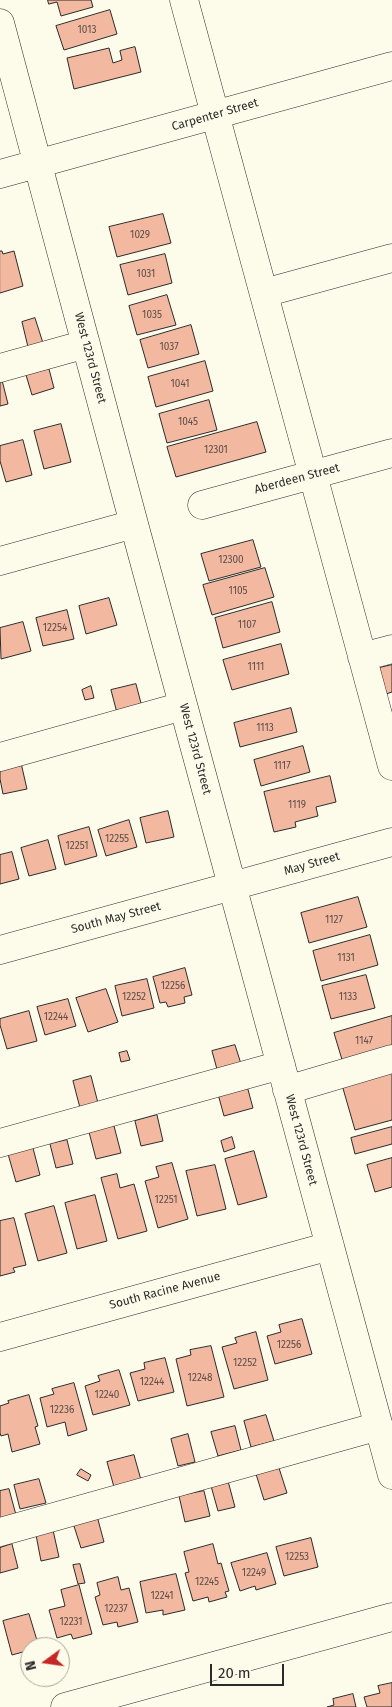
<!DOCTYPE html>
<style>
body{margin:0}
#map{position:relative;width:392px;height:1707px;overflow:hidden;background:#fdfbea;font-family:"Fira Sans",sans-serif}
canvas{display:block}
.north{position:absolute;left:20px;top:1637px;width:50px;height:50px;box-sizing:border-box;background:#fdfbea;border:1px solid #a9a89e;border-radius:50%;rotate:256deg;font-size:14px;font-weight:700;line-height:20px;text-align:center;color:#2b2b2b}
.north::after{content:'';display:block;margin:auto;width:18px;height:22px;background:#c62828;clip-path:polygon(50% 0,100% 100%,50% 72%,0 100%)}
.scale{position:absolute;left:210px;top:1664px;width:74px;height:22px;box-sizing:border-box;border:2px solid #2b2b2b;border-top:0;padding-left:6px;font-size:15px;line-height:18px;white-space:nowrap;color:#2b2b2b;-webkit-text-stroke:4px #fdfbea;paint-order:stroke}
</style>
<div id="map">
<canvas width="392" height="1707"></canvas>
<div class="north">N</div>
<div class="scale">20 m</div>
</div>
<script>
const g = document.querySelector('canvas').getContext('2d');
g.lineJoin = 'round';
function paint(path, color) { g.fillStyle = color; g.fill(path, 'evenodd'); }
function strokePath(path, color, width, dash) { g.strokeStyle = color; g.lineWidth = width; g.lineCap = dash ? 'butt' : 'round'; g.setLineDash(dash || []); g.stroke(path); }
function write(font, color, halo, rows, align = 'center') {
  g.font = font + ' "Fira Sans",sans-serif'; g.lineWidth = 4; g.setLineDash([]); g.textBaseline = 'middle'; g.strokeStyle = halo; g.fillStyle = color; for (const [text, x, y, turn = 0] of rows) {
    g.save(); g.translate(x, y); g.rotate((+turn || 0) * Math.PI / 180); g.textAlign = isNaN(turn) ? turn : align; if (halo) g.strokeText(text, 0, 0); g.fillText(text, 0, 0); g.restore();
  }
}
const building = new Path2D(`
 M48,0h43l2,7 -32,9 -4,-14 -8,2z
 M110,10l7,24 -53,16 -8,-24z
 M135,47l6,25 -67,17 -7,-31 42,-10 4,15 9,-3 -2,-9z
 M163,214l8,29 -54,14 -8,-30z
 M0,251h2l1,3 11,-3 9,35 -23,7z
 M165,254l7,29 -44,12 -8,-30z
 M167,295l9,30 -39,10 -8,-29z
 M35,318l8,25 -15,4 -6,-25z
 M191,325l8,29 -51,14 -8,-28z
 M205,361l8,30 -57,16 -8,-30z
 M49,369l5,19 -22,7 -6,-20z
 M2,380l6,24 -8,2v-25z
 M209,400l8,30 -50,13 -8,-29z
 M257,422l9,30 -90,25 -9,-30z
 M61,424l10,38 -27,7 -10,-38z
 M23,440l9,35 -26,7 -6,-21v-15z
 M253,540l8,27 -52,14 -8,-27z
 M265,568l9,29 -62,18 -9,-30z
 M109,598l8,27 -31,9 -7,-28z
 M272,602l8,30 -57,16 -8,-30z
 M67,610l7,29 -31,7 -7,-28z
 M23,622l8,29 -30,8 -1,-31z
 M281,644l8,30 -57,16 -9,-30z
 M392,665v27l-6,2 -7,-26z
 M136,684l6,23 -25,6 -6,-23z
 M91,686l3,12 -9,2 -3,-10z
 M291,708l6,24 -57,15 -6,-24z
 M303,746l7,26 -49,14 -7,-26z
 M21,763l6,26 -24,5 -3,-15v-10z
 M330,776l6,26 -20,5 2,9 -23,6 1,5 -22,5 -10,-40z
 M168,811l6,26 -28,6 -6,-25z
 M129,820l8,27 -31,9 -8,-26z
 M89,827l8,29 -32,9 -7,-29z
 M48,840l8,29 -27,7 -8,-28z
 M12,852l7,27 -19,5v-29z
 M358,897l9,30 -58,16 -8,-30z
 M370,935l8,30 -57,16 -8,-30z
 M185,968l7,27 -8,2 1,6 -17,4 -2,-5 -6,1 -7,-26z
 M366,975l9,33 -44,11 -9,-33z
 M147,979l7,29 -32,8 -7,-30z
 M106,989l12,33 -30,10 -12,-34z
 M68,999l8,27 -31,9 -8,-28z
 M29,1011l8,30 -30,8 -7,-24v-6z
 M392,1016v33l-49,14 -9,-30z
 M235,1045l7,22 -24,6 -6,-22z
 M127,1051l3,9 -9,2 -2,-9z
 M392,1071v49l-37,10 -13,-45z
 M91,1076l7,27 -18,5 -7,-27z
 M247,1086l6,22 -29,8 -6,-22z
 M157,1115l6,26 -22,5 -6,-25z
 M114,1126l7,27 -25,6 -7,-27z
 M392,1127v17l-37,10 -4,-16z
 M232,1137l3,11 -11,4 -3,-11z
 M67,1140l6,24 -17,4 -6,-24z
 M33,1148l7,27 -24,7 -8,-28z
 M254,1151l13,46 -29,8 -13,-46z
 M392,1158v29l-17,5 -8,-27z
 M172,1163l16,56 -30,9 -13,-47 14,-4 -3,-10z
 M215,1165l11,44 -29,7 -11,-45z
 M117,1174l3,14 14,-4 13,47 -29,8 -17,-61z
 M95,1195l12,46 -30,8 -12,-46z
 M54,1206l13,47 -29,8 -13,-47z
 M14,1218l12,47 -13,3 2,4 -15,4v-55z
 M302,1319l10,35 -37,10 -8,-28 14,-4 -2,-7z
 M256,1332l12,48 -34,9 -12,-42 15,-4 -2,-5z
 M211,1346l13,51 -37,9 -11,-47 15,-4 -1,-5z
 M165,1358l9,34 -36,9 -8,-28 15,-4 -1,-6z
 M119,1370l11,35 -37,10 -8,-29 15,-5 -2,-5z
 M74,1383l13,47 -19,6 -3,-14 -18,5 -7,-29 14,-4 -2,-5z
 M29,1395l9,31 -3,1 5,17 -28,8 -4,-18 -7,2 -1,-3v-27l9,-3 -1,-2z
 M266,1415l8,26 -23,6 -7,-26z
 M235,1426l6,24 -23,6 -7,-24z
 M188,1434l7,28 -17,4 -7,-27z
 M134,1455l7,25 -27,7 -7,-25z
 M279,1468l8,25 -23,7 -8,-26z
 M81,1469l10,6 -3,6 -11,-6z
 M39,1479l7,24 -26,6 -6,-24z
 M228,1481l7,26 -17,4 -7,-25z
 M9,1489l7,26 -16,4v-28z
 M204,1491l6,25 -25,6 -6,-26z
 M97,1516l7,26 -23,6 -8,-25z
 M53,1530l6,27 -18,4 -5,-26z
 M311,1538l7,29 -34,9 -8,-29z
 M12,1544l6,24 -18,5v-25z
 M213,1544l5,20 3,-1 8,28 -4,1 2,5 -18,5 -1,-5 -15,4 -8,-28 4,-1 -5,-20z
 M267,1553l9,31 -20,6 -1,-4 -15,5 -9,-28z
 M80,1564l5,19 -7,1 -5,-19z
 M176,1574l9,36 -22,5v-5l-17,3 -6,-31z
 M118,1577l3,13 8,-2 9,34 -20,5 -1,-5 -14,3 -8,-28 5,-2 -3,-12z
 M79,1585l13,49 -19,5 -2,-5 -14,4 -8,-28 16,-4 -4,-16z
 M29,1614l10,33h-9v3l-18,5 -9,-34z
 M392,1683v24h-25l-3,-10 16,-4 -2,-7z
 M353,1694l3,13h-29l7,-2 -1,-6z`);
paint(building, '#f2b8a0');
strokePath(building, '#2b2b2b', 1);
const minor = new Path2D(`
 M184,0l208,766
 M0,23l134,501 258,951
 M0,174l392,-108
 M264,293l128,-35
 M0,368l86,-24
 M202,505l190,-52
 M0,561l134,-37
 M362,657l30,-8
 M0,757l183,-51
 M0,950l392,-108
 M287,1090l105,-31
 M0,1143l281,-78
 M0,1337l330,-91
 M0,1532l379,-106
 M65,1707l327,-90`);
strokePath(minor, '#2b2b2b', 29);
strokePath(minor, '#fdfbea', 28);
write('10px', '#5d4e48', null, [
 ["1013",87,30],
 ["1029",140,235],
 ["1031",146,274],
 ["1035",152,315],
 ["1037",169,347],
 ["1041",180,384],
 ["1045",188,422],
 ["12301",216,450],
 ["12300",231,560],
 ["1105",238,591],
 ["1107",247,625],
 ["12254",55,628],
 ["1111",256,667],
 ["1113",265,728],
 ["1117",282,766],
 ["1119",297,805],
 ["12255",117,839],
 ["12251",77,846],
 ["1127",334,920],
 ["1131",346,958],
 ["12256",173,986],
 ["12252",134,997],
 ["1133",348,997],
 ["12244",56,1017],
 ["1147",364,1041],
 ["12251",166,1200],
 ["12256",289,1345],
 ["12252",245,1363],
 ["12248",200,1378],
 ["12244",152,1382],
 ["12240",107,1395],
 ["12236",62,1410],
 ["12253",297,1557],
 ["12249",254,1573],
 ["12245",207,1582],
 ["12241",162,1596],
 ["12237",116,1609],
 ["12231",71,1622]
]);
write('12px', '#2b2b2b', '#fdfbea', [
 ["Carpenter Street",215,115,-16],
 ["West 123rd Street",90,358,75],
 ["Aberdeen Street",297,479,-15],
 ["West 123rd Street",195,749,75],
 ["May Street",312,864,-16],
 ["South May Street",116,918,-15],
 ["West 123rd Street",301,1140,75],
 ["South Racine Avenue",165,1291,-15]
]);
</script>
